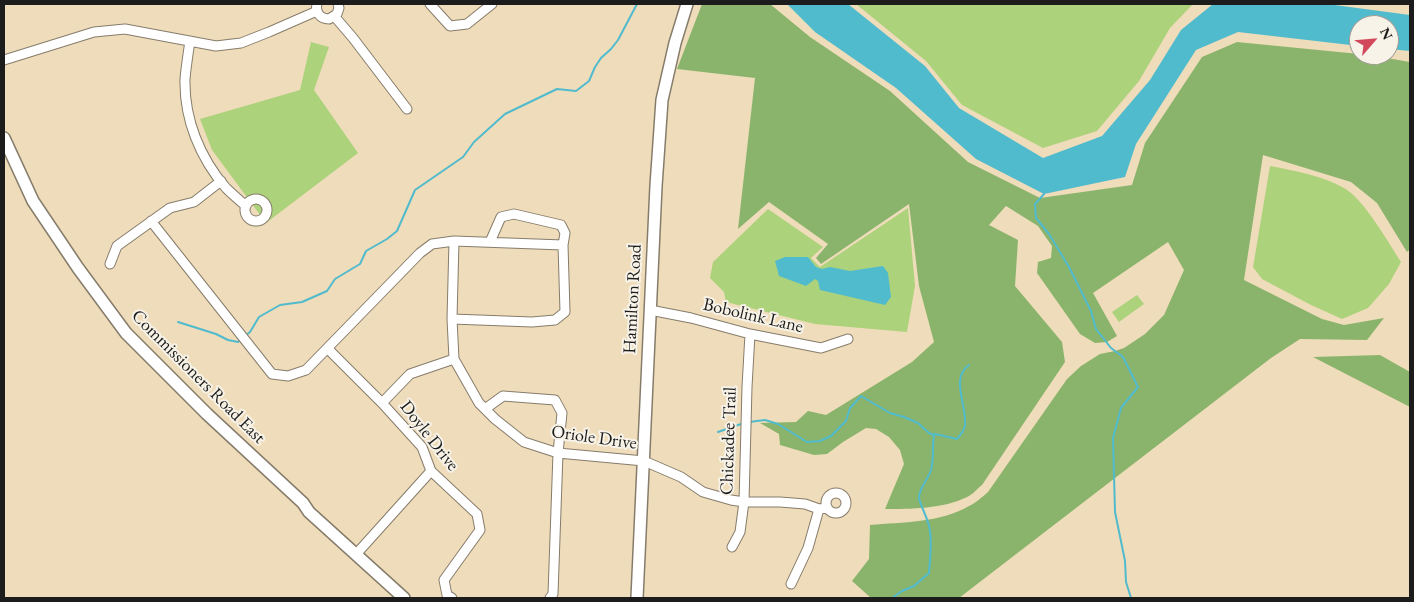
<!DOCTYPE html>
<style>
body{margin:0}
#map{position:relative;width:1414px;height:602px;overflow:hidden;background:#efdcba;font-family:"EB Garamond",serif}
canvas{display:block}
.frame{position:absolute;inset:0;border:5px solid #1c1c1c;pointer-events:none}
.north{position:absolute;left:1349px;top:15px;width:50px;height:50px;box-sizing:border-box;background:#f7f3e8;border:1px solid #9f9d96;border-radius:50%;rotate:63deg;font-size:14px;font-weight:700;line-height:20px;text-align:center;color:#1c1c1c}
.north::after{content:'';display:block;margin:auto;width:18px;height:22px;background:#d1495b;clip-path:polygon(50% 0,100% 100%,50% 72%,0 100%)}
</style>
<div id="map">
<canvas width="1414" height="602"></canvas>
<div class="frame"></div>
<div class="north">N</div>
</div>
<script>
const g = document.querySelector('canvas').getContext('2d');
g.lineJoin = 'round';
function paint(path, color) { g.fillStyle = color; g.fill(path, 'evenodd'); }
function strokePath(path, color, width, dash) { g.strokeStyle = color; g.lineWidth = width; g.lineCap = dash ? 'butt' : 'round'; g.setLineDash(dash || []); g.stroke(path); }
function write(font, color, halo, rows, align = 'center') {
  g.font = font + ' "EB Garamond",serif'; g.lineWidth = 4; g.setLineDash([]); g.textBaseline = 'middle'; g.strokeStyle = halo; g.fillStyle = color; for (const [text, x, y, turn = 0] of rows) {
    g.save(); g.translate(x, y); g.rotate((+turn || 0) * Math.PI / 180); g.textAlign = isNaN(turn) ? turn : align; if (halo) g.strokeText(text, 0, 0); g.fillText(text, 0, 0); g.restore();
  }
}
paint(new Path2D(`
 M856,4h337l-23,24 -31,53 -42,50 -54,17 -81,-43 -36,-44z
 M311,42l18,5 -15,43 44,63 -92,70 -54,-73 -12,-31 100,-29z
 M1270,166c25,5 51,9 74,22 20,11 44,54 57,74l-12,22 -21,24 -26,11 -31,-14 -49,-26 -9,-12z
 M908,208l7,78 -8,46 -92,-8 -89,-22 -2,-10 -14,-14 3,-16 55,-53 55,38 -12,11 9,9z
 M1137,295l7,9 -25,18 -7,-10z`), '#add27c');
paint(new Path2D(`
 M702,4h68l40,33 80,54 78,71 72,36 92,-13 13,-42 57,-86 35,-15 122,12v1h10l41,7v187l-3,3 -30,-49 -26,-21 -88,-27 -19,125 78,39 22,6 40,-7 -17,22 -67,-1 -29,19 -312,240h-88l-19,-17 17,-22 1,-34c33,-3 70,-2 99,-19 7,-3 13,-9 19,-14l79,-113 14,-13 19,-12 15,-3 9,-3 21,-14 19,-19 20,-45 -16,-28 -75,51 24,43 -10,6 -12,1 -15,-9 -43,-61 1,-11 13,-4 1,-12 -14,-20 -32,-20 -17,19 29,15 -3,46 47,56 3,20 -83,123c-5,4 -10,10 -15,12 -24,12 -56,12 -82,12l19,-45 -4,-14 -11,-13 -13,-8 -10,-1 -23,14 -16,12 -13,1 -34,-10 -1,-11 -19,-11 36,-1 12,-11 18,4 86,-53 22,-20 -15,-56 -10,-82 -88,60 -5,-6 12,-14 -59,-42 -31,27 17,-151 -78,-9z
 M1380,355l30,17v35l-97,-50z`), '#8ab46c');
paint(new Path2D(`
 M787,4h61l77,62 34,42 84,50 59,-22 48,-56 31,-50 32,-26h114l83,11v36l-21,-2v-24h-30v21l-121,-14 -42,18 -60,94 -11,33 -81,17 -68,-35 -80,-71 -81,-56z
 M785,257h23l8,10 6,2 8,-2 20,4 33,-5 5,7 3,24 -6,8 -65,-15 -2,-9 -3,-2 -9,7 -27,-10 -4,-15z`), '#51bbce');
strokePath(new Path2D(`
 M1044,194l-9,10 1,14 13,16 20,33 22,44 5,18 15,19 12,9 15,30 -17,21 -8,30 2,74 10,49 1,21 5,16
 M178,322l38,12 12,6 10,2 3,-3
 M245,336l5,-4 9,-15 21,-12 22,-3 25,-11 8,-12 25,-15 6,-13 21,-12 10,-8 18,-41 48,-33 11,-15 31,-28 52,-25 19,2 13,-10 6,-14 6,-9 10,-9 7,-9 19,-36
 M749,422l16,-2 13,4 29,18 13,-1 11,-5 15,-15 4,-13 11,-12 29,17 14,4 14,6 11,10 5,2 1,-1 22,5c3,-4 8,-9 8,-14 2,-20 -15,-47 4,-60
 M718,432l26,-9
 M892,598l10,-7 12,-5 15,-13c1,-14 3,-29 1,-42 -1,-11 -10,-26 -11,-33 0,-11 9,-18 12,-28 3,-11 1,-23 3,-35`), '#51bbce', 2);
const minor = new Path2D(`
 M317,4c-2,8 3,15 12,15l8,-5 2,-6 -1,-4
 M430,4l20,22 17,-2 25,-20
 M335,17l18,21 54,71
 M190,41c-2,13 -4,26 -5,38 -1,40 15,79 41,109 6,6 13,12 20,18
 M4,60l90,-28 31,-3 91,17 25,-3 28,-11 48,-21
 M245 210a11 11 0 1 1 22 0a11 11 0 1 1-22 0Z
 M151,221l121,153 16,2 18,-6 114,-117 12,-9 22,-3 109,4 2,67 -10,8 -23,2 -80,-3
 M454,241l-2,78 2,40 25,44 16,16 29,23 34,11 86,8 37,16 22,15 28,8 13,2h36l25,2 14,5 8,-1
 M490,242l11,-25 13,-3 47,11 4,8 -2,12
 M110,264l7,-18 53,-38 24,-6 27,-21
 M650,310l41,8 59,16 71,14 27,-9
 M328,349l54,54 40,44 9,24 46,43 3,16 -36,50 3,15 5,3
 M382,403l28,-29 44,-15
 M485,409l18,-13 52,4 7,13 -4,40 -5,141 -3,4
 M826 503a10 10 0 1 1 20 0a10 10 0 1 1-20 0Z
 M732,547l8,-15 4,-30 3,-115 3,-53
 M359,551l72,-80
 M791,584l17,-36 11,-39`);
const major = new Path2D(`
 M4,138l29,63 45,67 48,65 81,81 96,89 6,9 95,86
 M637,598l19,-412 6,-86 13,-57 12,-39`);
strokePath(minor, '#867c6b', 11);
strokePath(major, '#867c6b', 14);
strokePath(minor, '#fff', 9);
strokePath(major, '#fff', 11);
write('18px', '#1c1c1c', '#f7f3e8', [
 ["Hamilton Road",633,299,-87],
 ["Bobolink Lane",753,316,13],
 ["Commissioners Road East",198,377,45],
 ["Doyle Drive",429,436,52],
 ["Oriole Drive",594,438,8],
 ["Chickadee Trail",729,441,-88]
]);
</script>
